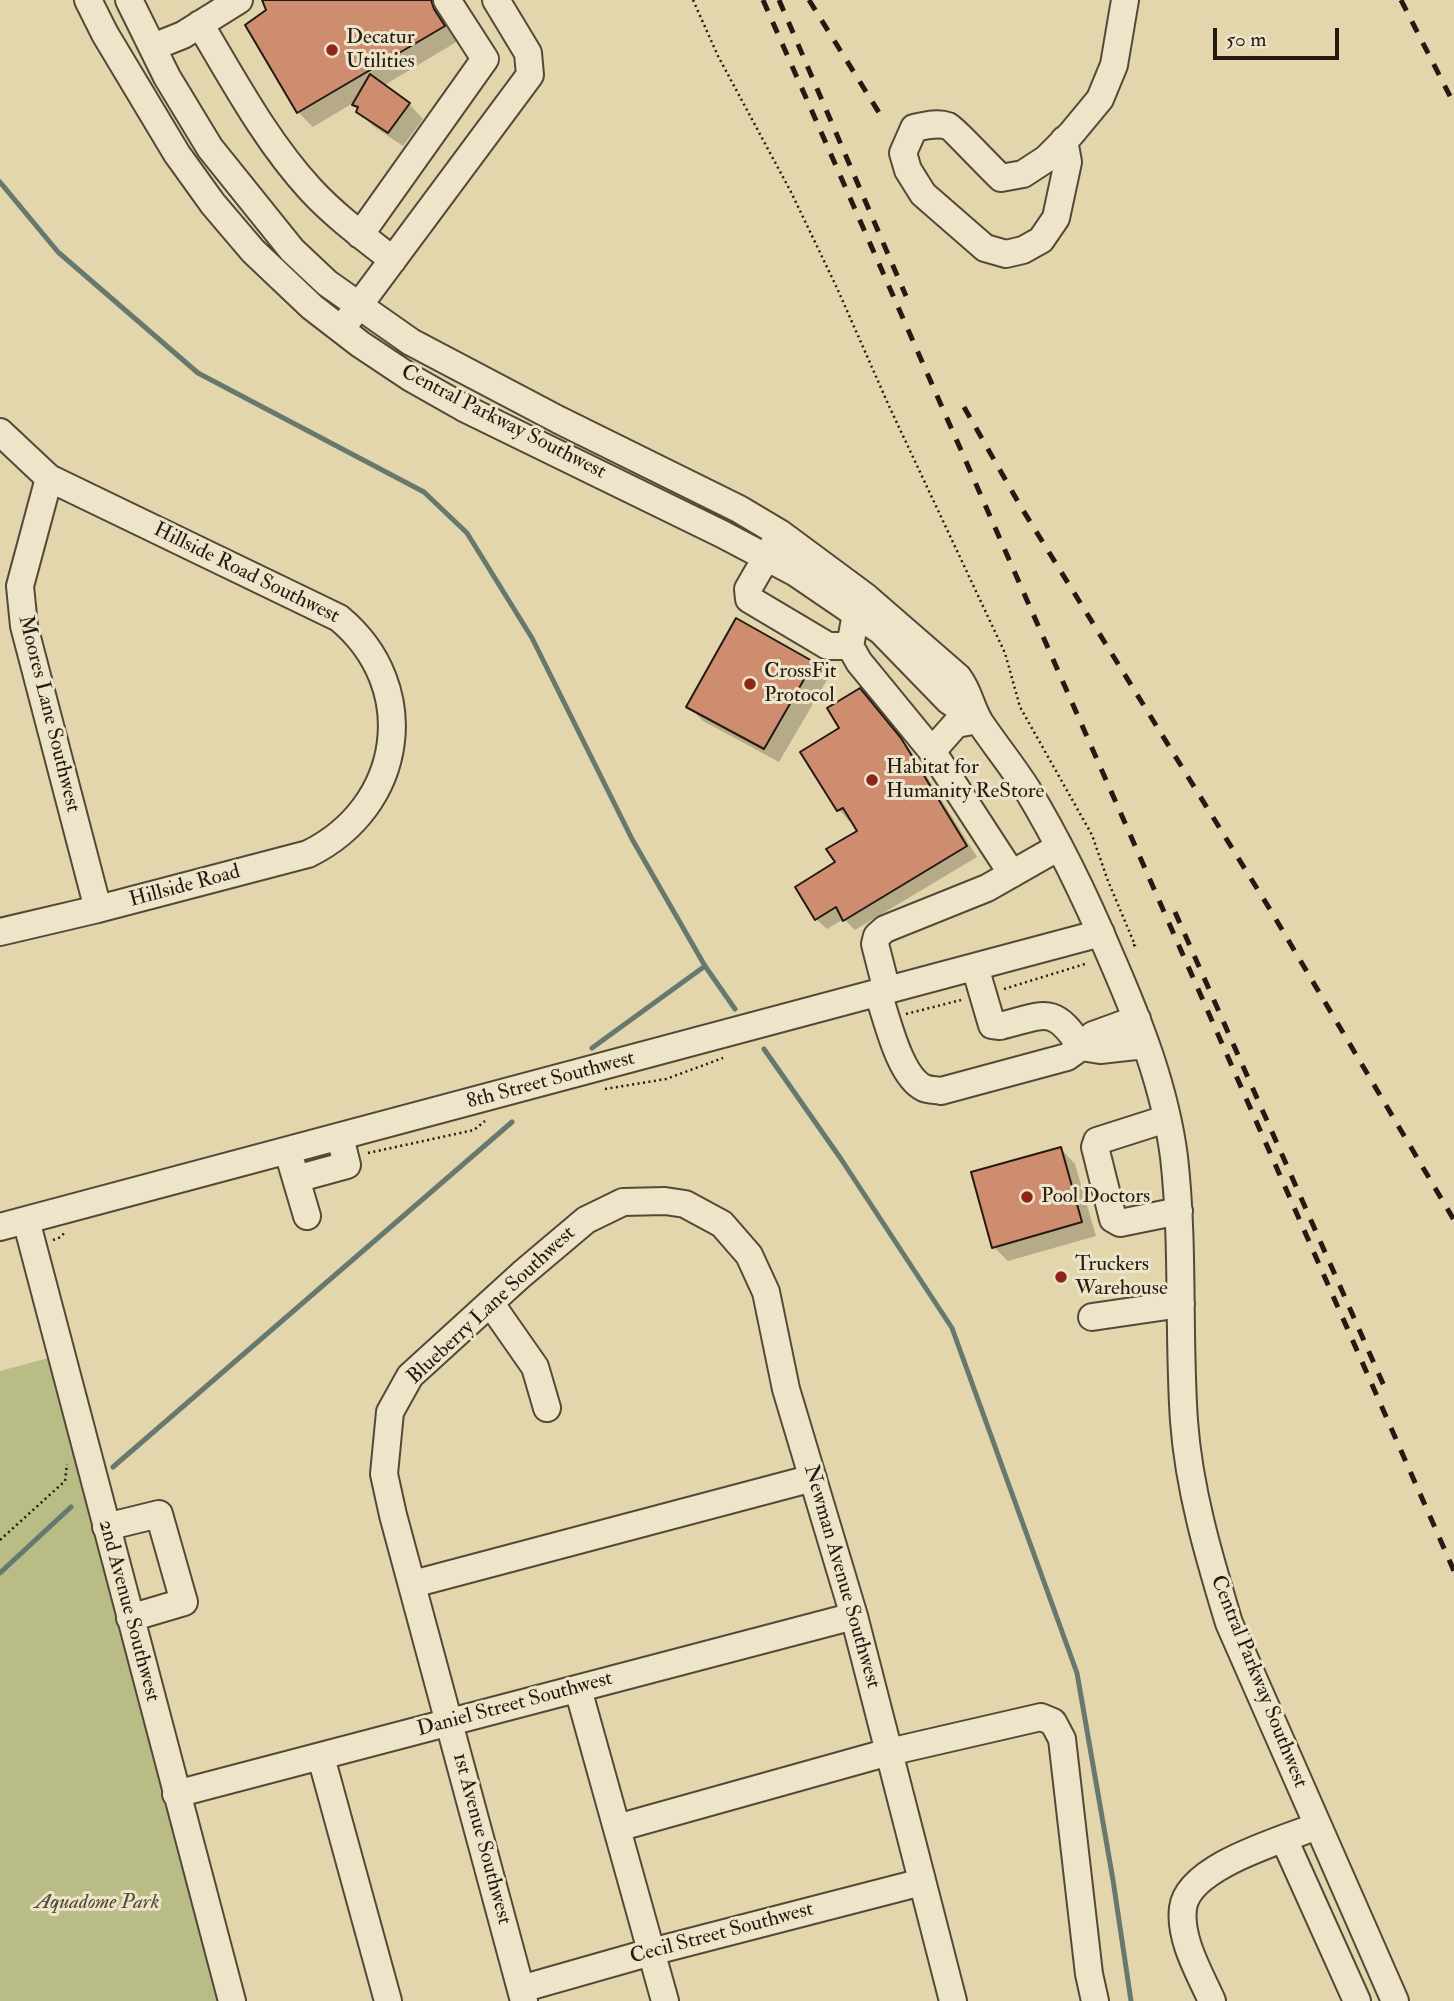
<!DOCTYPE html>
<style>
body{margin:0}
#map{position:relative;width:1454px;height:2001px;overflow:hidden;background:#e4d6ac;font-family:"IM FELL Double Pica",serif}
canvas{display:block}
.scale{position:absolute;left:1213px;top:28px;width:126px;height:32px;box-sizing:border-box;border:4px solid #231a12;border-top:0;padding-left:9px;font-size:21px;line-height:24px;white-space:nowrap;color:#231a12;-webkit-text-stroke:5px #ede4c9;paint-order:stroke}
</style>
<div id="map">
<canvas width="1454" height="2001"></canvas>
<div class="scale">50 m</div>
</div>
<script>
const g = document.querySelector('canvas').getContext('2d');
g.lineJoin = 'round';
function paint(path, color) { g.fillStyle = color; g.fill(path, 'evenodd'); }
function strokePath(path, color, width, dash) { g.strokeStyle = color; g.lineWidth = width; g.lineCap = dash ? 'butt' : 'round'; g.setLineDash(dash || []); g.stroke(path); }
function write(font, color, halo, rows, align = 'center') {
  g.font = font + ' "IM FELL Double Pica",serif'; g.lineWidth = 6; g.setLineDash([]); g.textBaseline = 'middle'; g.strokeStyle = halo; g.fillStyle = color; for (const [text, x, y, turn = 0] of rows) {
    g.save(); g.translate(x, y); g.rotate((+turn || 0) * Math.PI / 180); g.textAlign = isNaN(turn) ? turn : align; if (halo) g.strokeText(text, 0, 0); g.fillText(text, 0, 0); g.restore();
  }
}
paint(new Path2D(`
 M52,1357l170,644h-222v-630z`), '#babc86');
paint(new Path2D(`
 M264,0h171l23,41 -75,45 26,18 14,15 -20,27 -30,-20 -20,-23 -40,24 -15,-15 -51,-86 22,-15z
 M813,663l15,15 -49,84 -76,-41 -14,-14z
 M871,701l40,50 66,106 -122,73 -11,-11 -17,10 -11,-10 43,-88 -7,-11 -3,1 -10,-11 3,-82z
 M1061,1149l14,15 21,72 -88,25 -14,-14z`), '#0003');
strokePath(new Path2D(`
 M0,182l58,70 140,121 226,119 43,41 65,105 100,201 73,127 30,43
 M592,1048l113,-82
 M764,1049l77,110 111,169 125,345 36,207 18,121
 M113,1467l399,-345
 M0,1573l71,-66`), '#67796e', 5);
const building = new Path2D(`
 M262,0h169l3,9 11,17 -148,87 -52,-88 21,-15z
 M370,74l40,29 -22,30 -32,-21 2,-5 -6,-2z
 M736,618l78,44 -50,87 -78,-42z
 M860,688l41,50 66,108 -124,75 -7,-14 -21,13 -20,-33 40,-25 -9,-13 31,-18 -14,-23 -6,3 -37,-59 39,-24 -12,-20z
 M1061,1147l21,75 -90,26 -21,-76z`);
paint(building, '#ce8d6f');
strokePath(building, '#231a12', 2);
const minor = new Path2D(`
 M88,0l17,34 72,120 36,50 40,47 59,56 48,37 51,34 53,30 258,126 74,39 85,58 68,70 29,19
 M129,0l38,77 43,71 82,102 35,33 84,59 148,78 180,89 42,25 85,63 92,80c12,16 13,32 23,47 15,22 32,43 46,65 32,53 59,109 83,166 28,64 55,132 64,202 10,88 4,176 10,264 5,69 25,136 45,202l166,378
 M200,24c34,57 66,117 111,166 24,26 54,48 82,70
 M153,47l30,-12 56,-35
 M1064,140l4,22 -12,56 -15,22 -18,10 -17,4 -21,-6 -62,-54 -15,-24 -5,-17 11,-25c10,-2 23,-6 34,-2 5,2 44,44 53,52l22,-4 23,-15 25,-25 29,-35 14,-34 11,-65
 M360,235l125,-176 -38,-59
 M348,320l182,-245 -2,-22 -32,-53
 M0,432l49,46 290,140c83,69 65,189 -31,236l-210,55 -98,23
 M49,478l-29,108 4,40 74,283
 M774,544l-26,45 1,10 79,47h22
 M856,614l-6,32 9,16 73,89 80,123
 M932,751l24,-27 22,-4
 M887,991l-12,-47 2,-8 8,-7 102,-41 72,-41
 M878,993c9,25 21,83 46,95 5,2 12,2 17,3l126,-34 14,-10c-28,-43 -36,-32 -81,-21l-8,-1 -17,-58
 M1137,1019l-44,16 -12,12 19,3 45,-5
 M1166,1119l-69,22 -2,6 18,72 7,4 59,-12
 M291,1162l16,54
 M296,1179l51,-14 -7,-28
 M26,1220l206,781
 M0,1227l1101,-294
 M491,1304l44,63 12,41
 M1092,1317l89,-13
 M106,1527l53,-13 25,88 -54,16
 M413,1584l400,-106
 M578,1689l87,312
 M321,1757l67,244
 M176,1794l678,-178
 M617,1828l272,-76 152,-35 12,5 9,17 27,235 6,27
 M1284,1839l73,162
 M521,1989l130,-37 271,-70
 M524,2001l-131,-486 -9,-41 6,-62 20,-36 112,-102 64,-54 37,-18 42,-1 20,3 37,20 27,31 17,37 20,97 68,227 99,385
 M1212,2001c-12,-27 -33,-62 -29,-93 5,-42 100,-68 134,-82`);
strokePath(minor, '#534938', 30);
strokePath(new Path2D(`
 M693,0l25,56 73,136 46,96 52,118 116,247 15,54 72,128 16,46 27,64 -4,1
 M1004,989l84,-26
 M906,1014l55,-14
 M605,1089l61,-10 57,-21
 M368,1153l106,-23 11,-9
 M53,1240l8,-3 4,-5
 M0,1540l65,-59 2,-17`), '#231a12', 2.5, [2, 3.5]);
strokePath(minor, '#ede4c9', 26);
strokePath(new Path2D(`
 M763,0l691,1571
 M779,0l127,296
 M809,0l74,119
 M1401,0l53,104
 M964,407l57,100 250,404 183,309
 M1175,912l213,483`), '#231a12', 5, [12, 12]);
for (const [x, y, r, color] of [
 [332,50,7,"#8f2418"],
 [750,684,7,"#8f2418"],
 [872,780,7,"#8f2418"],
 [1027,1197,7,"#8f2418"],
 [1061,1277,7,"#8f2418"]
]) { const dot = new Path2D(); dot.arc(x, y, r, 0, 2 * Math.PI); g.fillStyle = color; g.fill(dot); strokePath(dot, '#ede4c9', 2.5); }
write('21px', '#231a12', '#ede4c9', [
 ["Decatur",346,38],
 ["Utilities",346,62],
 ["CrossFit",764,672],
 ["Protocol",764,696],
 ["Habitat for",886,768],
 ["Humanity ReStore",886,792],
 ["Pool Doctors",1041,1197],
 ["Truckers",1075,1265],
 ["Warehouse",1075,1289]
], 'left');
write('21px', '#231a12', '#ede4c9', [
 ["Central Parkway Southwest",503,423,27],
 ["Hillside Road Southwest",246,574,26],
 ["Moores Lane Southwest",48,714,76],
 ["Hillside Road",185,887,-15],
 ["8th Street Southwest",551,1081,-15],
 ["Blueberry Lane Southwest",492,1306,-43],
 ["Newman Avenue Southwest",841,1577,74],
 ["2nd Avenue Southwest",128,1611,75],
 ["Central Parkway Southwest",1258,1682,68],
 ["Daniel Street Southwest",515,1705,-15],
 ["1st Avenue Southwest",481,1839,75],
 ["Cecil Street Southwest",722,1934,-15]
]);
write('italic 21px', '#504b35', '#ede4c9', [
 ["Aquadome Park",97,1903]
]);
</script>
